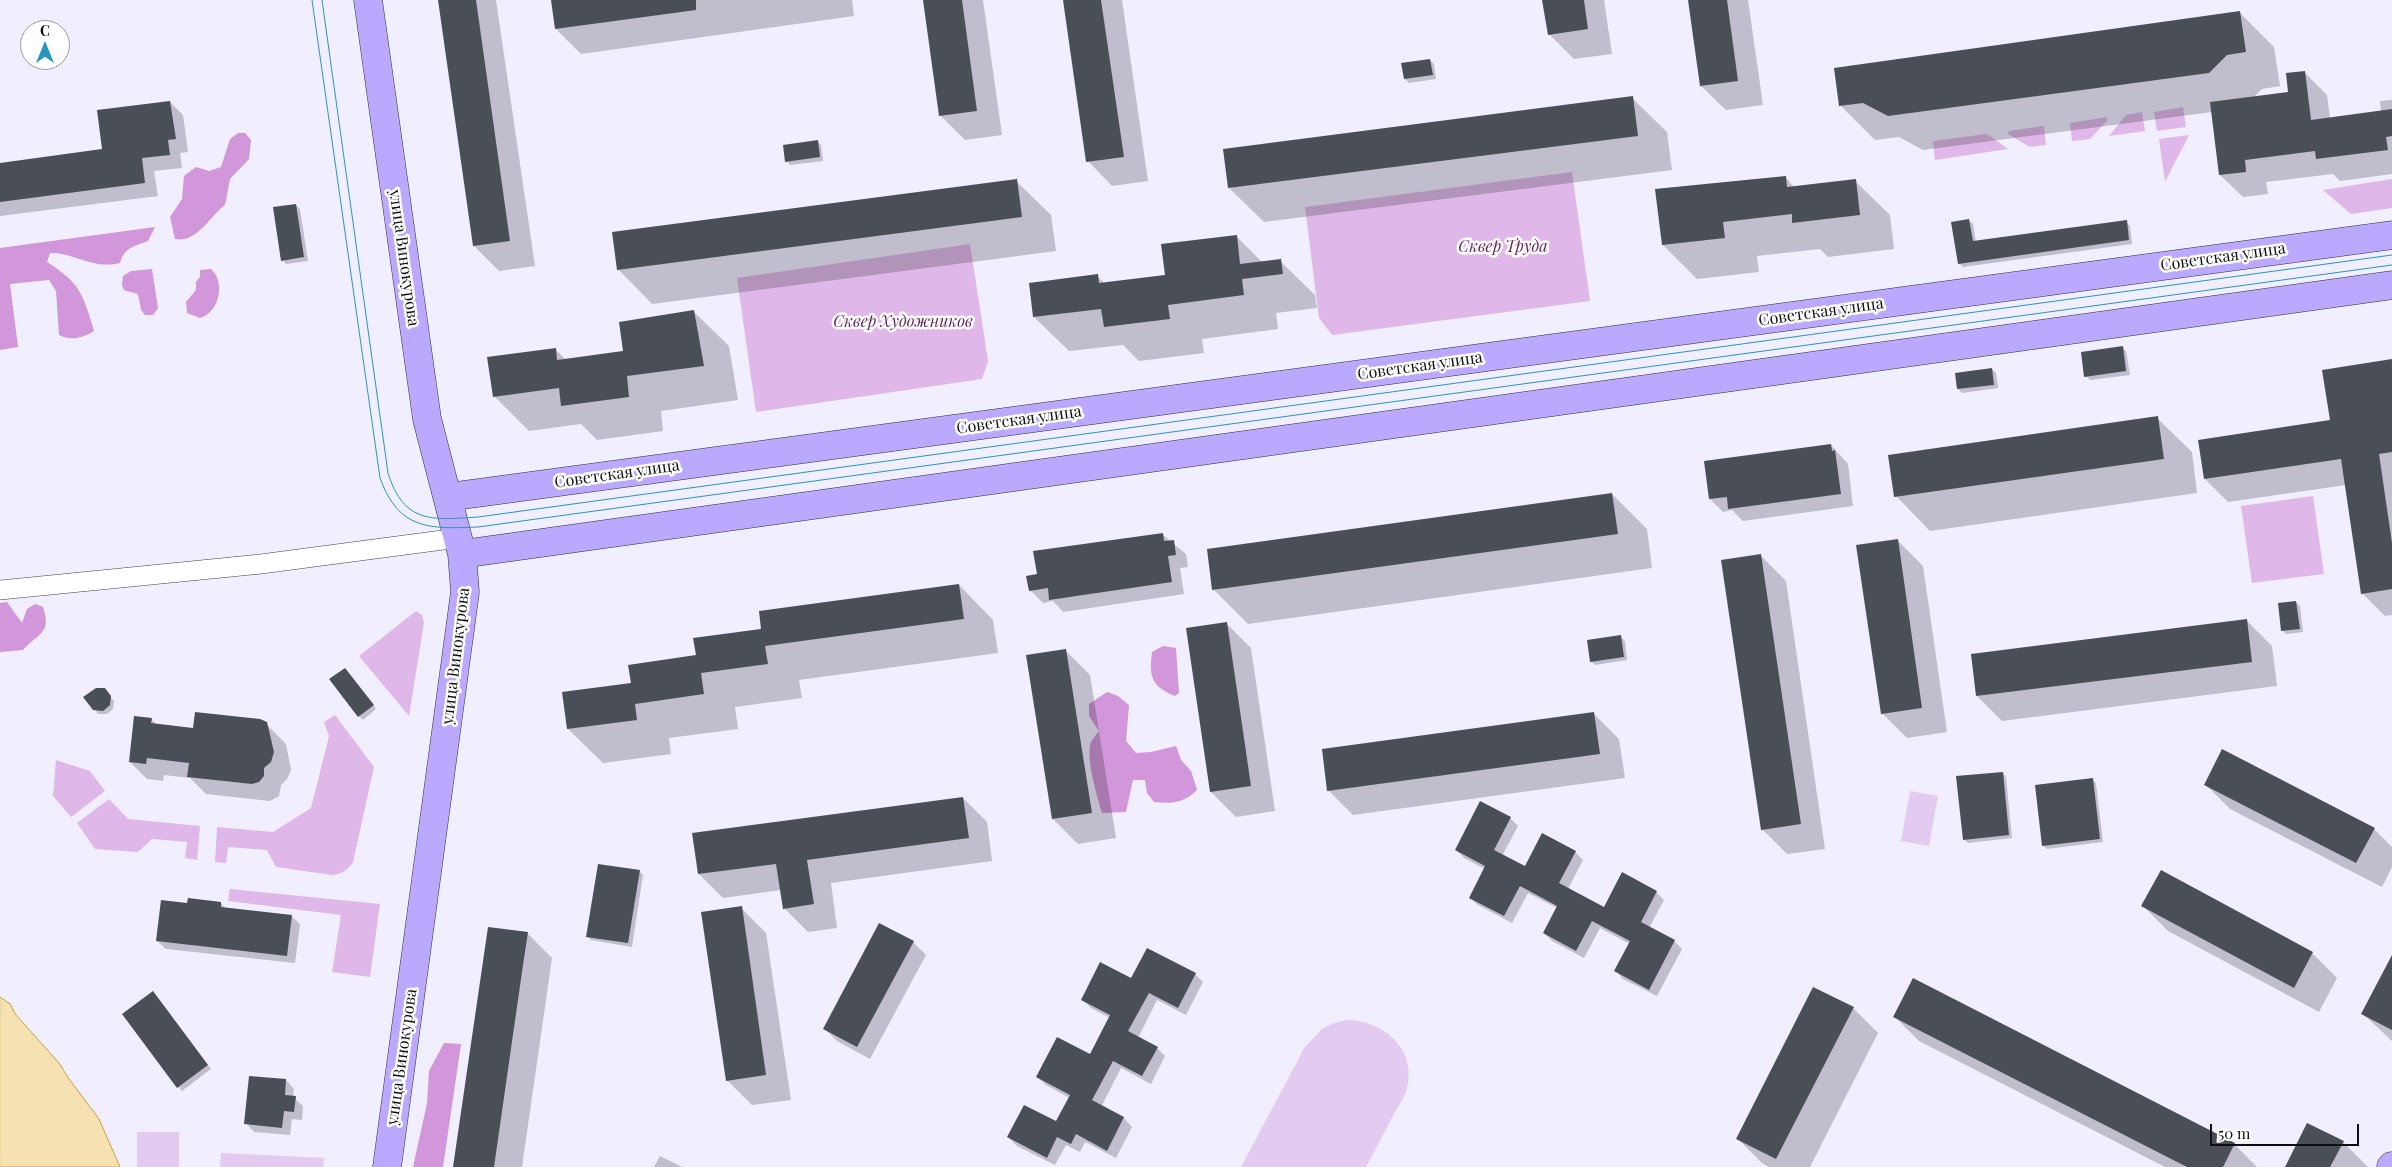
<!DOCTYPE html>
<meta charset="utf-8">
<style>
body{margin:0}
#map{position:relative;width:2392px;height:1167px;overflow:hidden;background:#f0eeff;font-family:"Playfair Display",serif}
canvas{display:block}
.north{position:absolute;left:20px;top:20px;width:50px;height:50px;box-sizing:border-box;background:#fff;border:1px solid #9f9f9f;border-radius:50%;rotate:0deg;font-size:14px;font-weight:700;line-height:20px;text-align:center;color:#0e0e0e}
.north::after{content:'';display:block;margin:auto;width:18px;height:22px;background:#2596be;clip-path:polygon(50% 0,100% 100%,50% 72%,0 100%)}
.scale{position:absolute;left:2210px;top:1124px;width:149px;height:22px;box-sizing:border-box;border:2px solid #0e0e0e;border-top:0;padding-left:6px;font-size:15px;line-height:18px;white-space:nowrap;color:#0e0e0e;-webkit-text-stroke:4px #fff;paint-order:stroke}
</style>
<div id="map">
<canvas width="2392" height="1167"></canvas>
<div class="north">С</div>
<div class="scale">50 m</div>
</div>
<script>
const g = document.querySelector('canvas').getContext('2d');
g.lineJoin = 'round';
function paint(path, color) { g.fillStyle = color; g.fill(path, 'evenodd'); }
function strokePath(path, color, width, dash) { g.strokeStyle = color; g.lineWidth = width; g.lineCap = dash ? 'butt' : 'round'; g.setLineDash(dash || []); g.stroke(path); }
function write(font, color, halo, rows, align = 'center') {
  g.font = font + ' "Playfair Display",serif'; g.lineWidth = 5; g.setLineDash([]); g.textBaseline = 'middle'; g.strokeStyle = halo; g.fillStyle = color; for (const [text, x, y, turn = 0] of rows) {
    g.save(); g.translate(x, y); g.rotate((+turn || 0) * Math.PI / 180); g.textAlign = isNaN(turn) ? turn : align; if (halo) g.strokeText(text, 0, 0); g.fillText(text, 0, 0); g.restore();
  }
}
paint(new Path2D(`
 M2183,107l3,20 -29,4 -3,-19z
 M2142,112l3,19 -36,5 17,-21z
 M2107,117v4l-17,18 -18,2 -2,-18z
 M2044,126l2,19 -16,2 -22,-13 1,-3z
 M1987,134l21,15 -73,11 -2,-19z
 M2189,135l-24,47 -6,-43z
 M1572,172l18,129 -258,34 -13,-17 -14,-111z
 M2392,179v29l-41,6 -28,-24z
 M970,244l18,117 -6,18 -226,33 -19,-134z
 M2313,496l11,78 -72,9 -11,-77z
 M416,611l6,4 2,7 -15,94 -50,-60z
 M335,715l39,52 -21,95c-5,8 -11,12 -21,13l-56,-8 -9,-17 -39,-3 -2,16 -11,-1 2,-35 56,5 38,-24 18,-72 -5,-14z
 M56,760l34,11 15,20 -34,26 -18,-21z
 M109,799l19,20 72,7 -3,34 -12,-2 2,-16 -35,-3 -14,13 -43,-3 -18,-26z
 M230,889l150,15 -10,73 -38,-5 9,-57 -113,-14z`), '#dfb8e9');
paint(new Path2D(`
 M238,133h7l6,7 -2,19 -19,20 -5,26c-16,12 -28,38 -50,34l-5,-22 12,-18 2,-23 12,-9 13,4 12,-4 9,-28z
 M155,227l-7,14c-14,5 -24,7 -28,22 -28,7 -46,-11 -70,-10l-3,9c33,21 36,32 47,69 -11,7 -23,10 -35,4l-3,-44 -7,-11 -39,4 8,63 -18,3v-102z
 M152,269l6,39 -5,7h-8l-4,-5 -3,-16 -14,-4 -2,-5 1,-9 8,-5z
 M211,269c15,13 8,44 -11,49l-13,-5 -1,-11 10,-12v-8l4,-5v-7z
 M7,602l15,21 5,-14 8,-5 8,3c9,27 -5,26 -20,43l-23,2v-49z
 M1163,646l13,2 3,45 -4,3c-24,-10 -26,-19 -23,-44z
 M1107,692l11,4 11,9 -3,36 10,12 15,-1 25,-6 5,14 10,11 6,19c-13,13 -25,14 -43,12l-7,-9 -2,-13h-12l-7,32 -24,1c-5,-17 -15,-50 -12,-68 1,-4 6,-10 9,-14l-10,-15v-12z
 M444,1043l17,1 -18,123h-30l14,-64 2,-32z`), '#d197da');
paint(new Path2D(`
 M1910,791l28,5 -9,50 -28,-5z
 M1348,1020c37,1 71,31 58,72 -3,8 -9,16 -13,24 -9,17 -18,34 -27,51h-125l64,-120 17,-18 12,-6z
 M137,1132h42v35h-42z
 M221,1153l103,5 -1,9h-103z`), '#e3caf0');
const water = new Path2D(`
 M0,997l10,7 6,11 43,48 10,16 30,40 21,48h-120z`);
paint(water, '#f6e1b3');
strokePath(water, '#cda23a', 1);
paint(new Path2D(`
 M439,0h57l39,266 -36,5 -25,-25z
 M552,0h300l2,16 -273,38 -25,-25z
 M924,0h59l19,135 -37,5 -25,-25z
 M1064,0h58l26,181 -36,5 -24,-25z
 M1544,0h60l8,54 -38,5 -25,-25z
 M1689,0h59l15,105 -37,5 -25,-24z
 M2239,12l35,35 6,39 -18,3 -8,8 35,-4 15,-21 23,23 3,23 51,-6 -1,-11 12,-1v74l-52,7 -7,-7 -67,8 2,12 -25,3 -23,-22 -8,-63 -289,38 -24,-13 -24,3 -35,-35z
 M1430,60l4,4 2,15 -27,4 -4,-4 -2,-15z
 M1632,98l35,34 5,38 -408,52 -35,-34z
 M170,102l13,13 5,37 -8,1 2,15 -28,3 4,25 -158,20v-52l104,-14z
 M817,141l4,4 2,16 -33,4 -3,-4z
 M1786,178l9,10 60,-7 35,34 4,34 -66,8 -8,-8 -63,7 2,16 -62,7 -34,-34z
 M1016,181l35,34 5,36 -404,53 -34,-35z
 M296,205l4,4 8,52 -22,3 -3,-4z
 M1969,220l4,4 3,18 150,-20 4,4 2,18 -169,23 -4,-4z
 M1236,236l27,27 17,-2 35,34 2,13 -41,5 2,16 -76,10 2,14 -65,8 -16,-16 -54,6 -35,-34 63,-41 8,8 61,-8z
 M694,312l35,34 9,54 -77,11 2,20 -66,9 -16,-16 -52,7 -35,-35 61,-47 11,11 58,-8z
 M2122,347l4,4 4,24 -40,5 -4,-4z
 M2392,360v255l-7,1 -23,-23 -16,-108 -118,17 -23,-23 -6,-38 132,-20z
 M1992,369l4,4 2,15 -36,5 -4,-4z
 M2157,418l35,34 5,41 -267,38 -34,-35z
 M1831,445l17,19 5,42 -110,15 -11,-11 -9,2 -13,-13z
 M1612,494l35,35 5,39 -404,56 -34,-34z
 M1162,534l24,20 2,13 -8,1 4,26 -121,18 -10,-11 -10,2 -13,-13 8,-15z
 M1898,541l25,25 24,166 -40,6 -25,-25z
 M1761,556l25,25 39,268 -38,5 -25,-25z
 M959,585l34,35 5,33 -199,27 3,18 -67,9 3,22 -69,9 2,16 -68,9 -35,-34 64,-45 65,-28z
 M2296,602l4,4 3,26 -17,2 -4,-4z
 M2247,621l25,25 5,40 -275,35 -25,-25z
 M1226,623l25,25 24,163 -39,6 -25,-25z
 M1621,637l4,4 2,19 -32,5 -4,-4z
 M1065,650l25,25 26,163 -38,6 -25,-25 -26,-163z
 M349,673l27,36 -13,11 -4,-4z
 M108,694l6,7 -1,8 -6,5h-9l-4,-5z
 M1594,714l25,25 6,39 -272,37 -25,-25z
 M151,719l6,6 37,4 69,-8 23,23 5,26 -4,9 -6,6 -2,11 -9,5 -64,-7 -16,-16 -26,-3 -1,6 -16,-2 -17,-17z
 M2003,773l3,4 6,61 -44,5 -4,-4z
 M2092,779l4,4 7,59 -56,7 -4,-4z
 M2205,784l169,45 18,18v20l-10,20 -152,-78z
 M963,798l24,24 5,39 -161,22 6,45 -29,4 -24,-24 -3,-18 -58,8 -24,-24z
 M1481,803l29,15 8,8 -16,30 23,12 50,-16 8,8 -15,29 36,19 52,-16 8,8 -15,28 25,13 8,8 -25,47 -34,-17 -7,-8 14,-27 -30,-16 -16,30 -32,-17 -8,-8 13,-25 -29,-15 -16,30 -34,-18 -8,-7 15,-29 -21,-11 -8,-8z
 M639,871l4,4 -11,72 -41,-7 -4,-4z
 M2161,872l151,81 25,25 -18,34 -151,-81 -25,-25z
 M221,903l5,6 65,7 9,8 -5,39 -129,-14 -9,-8 32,-36z
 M741,908l25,25 25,167 -39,5 -25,-25z
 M527,933l25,25 -30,209h-67z
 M913,942l13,13 -56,104 -33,-18 -13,-13z
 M2392,958v83l-29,-27z
 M1195,974l8,8 -17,33 -29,-15 -19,38 19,10 8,8 -14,28 -30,-16 -20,39 23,11 8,9 -16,31 -31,-16 -5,10 -14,-7 -11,20 -38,-19 -9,-9 48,-14 14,-25 -24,-13 -9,-8 53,-22 20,-37 -19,-10 -9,-9 50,-19z
 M156,996l55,73 -29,22 -58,-77z
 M1853,1008l25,25 -68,134h-41l-7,-4 -24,-24z
 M1894,1016l340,128 23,23h-92l-246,-126z
 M286,1080l8,9 -1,8 10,9 -1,14 -10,-1 -2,16 -36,-3 -8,-9z
 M2343,1142l25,25h-82z
 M660,1156l22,11h-28z`), '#0003');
paint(new Path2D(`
 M438,0h38l34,241 -37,5z
 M551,0h145v10l-141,19z
 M923,0h39l15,111 -38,5z
 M1063,0h38l23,157 -38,5z
 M1542,0h42l4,29 -40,6z
 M1688,0h39l11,81 -38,5z
 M2240,11l6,41 -19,3 -18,18 -321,43 -25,-13 -24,3 -5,-38z
 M1430,59l3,16 -29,4 -3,-16z
 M2305,71l6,49 81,-11v27l-6,1 2,13 -72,9 -1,-8 -70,9 1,12 -27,3 -9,-73 78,-10 -2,-19z
 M1633,96l5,40 -410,52 -5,-39z
 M170,101l6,38 -8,1 2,15 -28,3 3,25 -145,19v-39l102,-14 -5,-39z
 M818,140l2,17 -35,5 -2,-17z
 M1786,176l1,11 69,-8 4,36 -68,8v-9l-69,8 2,16 -63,7 -7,-56z
 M1017,179l5,38 -405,53 -5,-38z
 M296,204l8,53 -23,4 -8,-54z
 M1969,219l4,22 154,-21 2,20 -171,24 -7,-42z
 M1237,235l3,29 41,-5 2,15 -41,5 2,16 -76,10 2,14 -66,8 -3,-18 -68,8 -4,-34 69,-9 1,9 66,-8 -4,-31z
 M694,310l10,56 -77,10 2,21 -68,9 -2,-18 -66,9 -6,-40 69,-9 1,12 66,-9 -4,-29z
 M2123,346l3,25 -42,6 -3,-25z
 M2392,359v93l-13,2 13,89v46l-31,5 -20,-135 -137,20 -6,-39 132,-20 -8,-50z
 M1992,368l2,17 -37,4 -2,-16z
 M2158,416l6,43 -270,38 -6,-42z
 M1831,444l1,7 3,-1 6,44 -113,15 -1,-12 -18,2 -5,-38z
 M1612,493l6,41 -406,56 -5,-41z
 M1163,533l1,8 10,-1 2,15 -8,1 4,26 -123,18 -1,-12 -19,3 -3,-15 11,-2 -4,-23z
 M1898,539l24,169 -41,6 -25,-169z
 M1761,554l40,270 -40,6 -40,-270z
 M959,584l5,35 -199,27 3,18 -67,9 3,21 -69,10 2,16 -70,9 -5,-37 69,-9 -3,-18 68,-10 -3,-17 68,-9 -2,-18z
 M2296,601l4,28 -19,2 -3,-28z
 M2247,619l5,43 -276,34 -5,-42z
 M1227,622l24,164 -41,6 -24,-164z
 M1621,635l3,22 -34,5 -3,-22z
 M1066,649l26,164 -40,6 -26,-164z
 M345,668l29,37 -16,12 -29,-38z
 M96,688h9l6,8 -1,9 -7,6 -10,-1 -10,-13z
 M195,712l65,7 7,3 7,30 -3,10 -7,6v8l-5,6 -7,2 -65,-7 2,-14 -42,-5 -1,6 -17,-2 5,-46 18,2 -1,5 42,5z
 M1594,712l6,42 -273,37 -5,-42z
 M2222,749l153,79 -19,35 -152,-78z
 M2003,772l6,63 -46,5 -7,-64z
 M2093,778l7,61 -58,7 -7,-61z
 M963,797l6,41 -162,22 7,44 -31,5 -7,-45 -78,10 -6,-41z
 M1480,801l31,16 -17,33 31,16 17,-33 34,18 -17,32 45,24 18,-35 35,19 -16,31 34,18 -26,50 -35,-19 16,-30 -38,-20 -16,30 -33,-18 14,-27 -37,-20 -16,30 -35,-18 16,-32 -30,-16z
 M598,864l42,6 -12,73 -42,-6z
 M2161,870l152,82 -19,36 -153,-82z
 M188,898l33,4v5l71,8 -5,41 -131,-15 5,-41 26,3z
 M742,906l24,169 -40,6 -25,-169z
 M879,923l35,18 -57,106 -34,-18z
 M488,927l40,5 -5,33 -29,202h-41z
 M1147,948l49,25 -18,35 -29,-15 -21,38 30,16 -16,29 -29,-15 -21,39 32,17 -17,34 -31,-17 -5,10 -14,-7 -10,21 -40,-21 17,-32 32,16 14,-26 -34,-18 21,-40 33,17 20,-39 -29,-15 19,-38 31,16z
 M2392,955v75l-31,-16z
 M1913,978l322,165 -12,24h-36l-294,-150z
 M1813,987l41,20 -78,152 -40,-20z
 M153,991l55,74 -31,23 -55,-74z
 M249,1076l37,3 -1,16 11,1 -2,16 -10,-1 -2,17 -38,-4z
 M2307,1123l37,18 -14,26h-45z`), '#4a4e56');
const street = new Path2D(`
 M0,590l261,-26 197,-26`);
const secondary = new Path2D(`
 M368,0l59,419 35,135 3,38 -78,575
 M448,497l1944,-262
 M462,554l1930,-269
 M2391,1167l1,-1`);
strokePath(street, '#414141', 20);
strokePath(secondary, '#303030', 29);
strokePath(street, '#fff', 19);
strokePath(secondary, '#baa9ff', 28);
strokePath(new Path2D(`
 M312,0l68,478c19,52 49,51 98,49l1914,-262
 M322,0l66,473c16,51 44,47 90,44l1914,-262`), '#2596be', 1);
write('italic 16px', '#651e5e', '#fff', [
 ["Сквер Труда",1503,247],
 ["Сквер Художников",903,322]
]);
write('16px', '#0e0e0e', '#fff', [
 ["Советская улица",2223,257,-8],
 ["улица Винокурова",404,258,82],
 ["Советская улица",1821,312,-8],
 ["Советская улица",1420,366,-8],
 ["Советская улица",1019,420,-8],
 ["Советская улица",617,474,-8],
 ["улица Винокурова",456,656,-83],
 ["улица Винокурова",402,1057,-82]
]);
</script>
